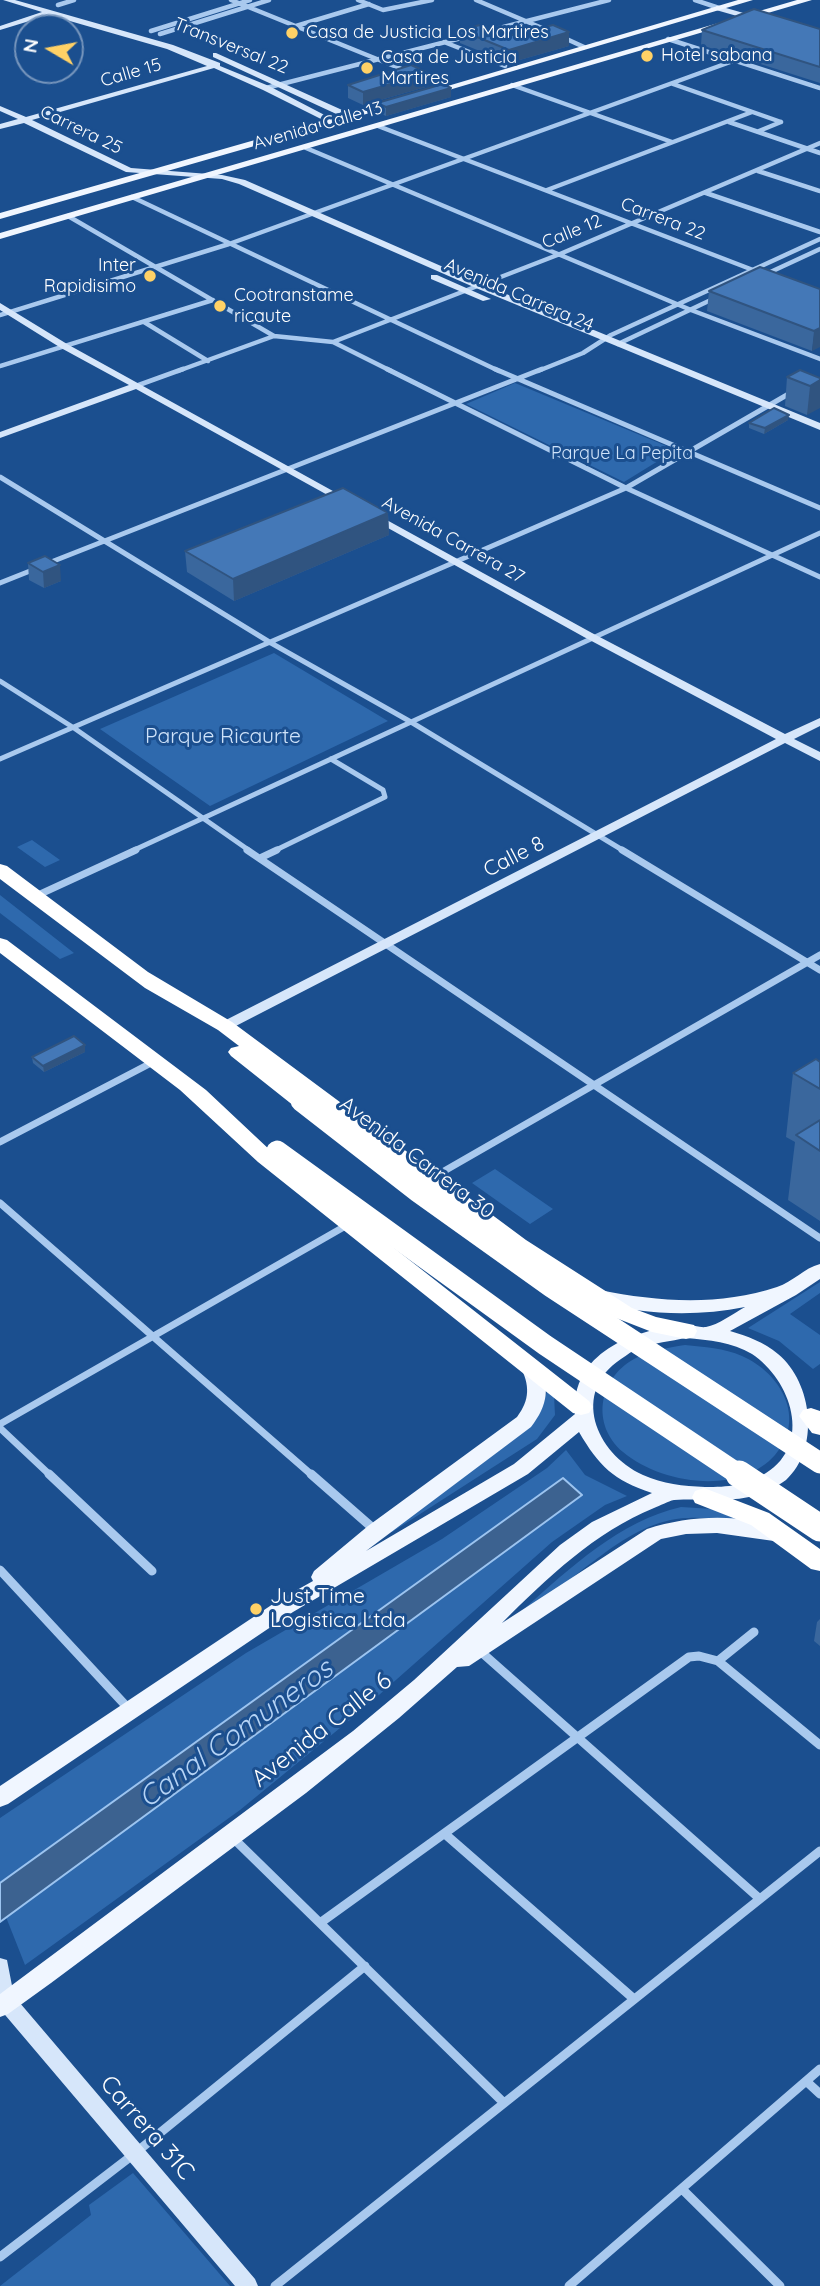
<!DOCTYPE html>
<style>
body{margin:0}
#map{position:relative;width:820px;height:2286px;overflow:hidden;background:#1b4f8f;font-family:Quicksand,sans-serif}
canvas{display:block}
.north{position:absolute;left:14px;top:14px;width:70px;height:70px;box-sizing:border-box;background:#1b4f8f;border:2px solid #7695bc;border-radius:50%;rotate:280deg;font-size:19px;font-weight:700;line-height:28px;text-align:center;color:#fff}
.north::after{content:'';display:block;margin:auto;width:24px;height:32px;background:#ffd166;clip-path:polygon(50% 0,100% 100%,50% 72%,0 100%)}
</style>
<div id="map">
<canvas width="820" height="2286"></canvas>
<div class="north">N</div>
</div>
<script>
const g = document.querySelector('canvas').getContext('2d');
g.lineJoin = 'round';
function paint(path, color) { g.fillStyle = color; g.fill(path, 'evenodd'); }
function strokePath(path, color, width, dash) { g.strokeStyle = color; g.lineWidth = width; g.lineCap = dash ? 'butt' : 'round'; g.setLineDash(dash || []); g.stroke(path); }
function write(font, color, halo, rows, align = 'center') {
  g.font = font + ' Quicksand,sans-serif'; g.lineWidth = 6; g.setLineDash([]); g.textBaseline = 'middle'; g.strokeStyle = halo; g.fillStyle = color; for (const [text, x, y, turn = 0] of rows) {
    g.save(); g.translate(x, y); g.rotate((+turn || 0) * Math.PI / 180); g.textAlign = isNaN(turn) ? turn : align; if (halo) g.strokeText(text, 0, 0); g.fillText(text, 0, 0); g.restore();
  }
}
paint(new Path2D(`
 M515,383l161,67 -52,32 -158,-78z
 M274,653l114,68 -178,85 -110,-77z
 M32,840l28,20 -15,7 -28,-20z
 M0,895l74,58 -14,6 -60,-46z
 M495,1169l58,40 -23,15 -58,-41z
 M820,1282v11l-30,21 30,21v29l-7,5 -34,-28 -31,-13z
 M685,1345c19,2 39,3 57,11 39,17 65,63 33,99 -36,41 -114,29 -152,-3 -32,-27 -25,-73 11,-93 16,-9 33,-11 51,-14z
 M547,1392l7,3 1,20 -18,24 -145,93 -3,-3 150,-118z
 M566,1450l19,25 42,21 -22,9 -53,37 -190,168 -122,100 -215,155 -19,-48 575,-421 -18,-18 -563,405v-65l246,-165 196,-114 105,-71z
 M681,1507l32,2 29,13c-18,-2 -36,-5 -54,-4 -64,2 -109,65 -163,90 45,-40 95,-87 156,-101z
 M133,2173l97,113h-230l91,-71 -2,-10z`), '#2e69ad');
const water = new Path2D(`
 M563,1478l19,17 -582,427v-39z`);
paint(water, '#3c6290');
strokePath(water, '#9cc4f0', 2);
strokePath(new Path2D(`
 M231,0l178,72
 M358,0l25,10 49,-10
 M476,0l73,31
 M695,0l24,8
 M58,5l16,-5
 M296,26l73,-22
 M151,31l99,-31
 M484,32l125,-32
 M160,34l109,-34
 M560,36l24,11
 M668,39l152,49
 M444,42l61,24
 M420,76l28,11
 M673,84l108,38
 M512,85l160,57
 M266,88l203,-52
 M729,122l91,31
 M378,126l375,144
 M759,131l22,-9
 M306,148l385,162 129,49
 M758,171l62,20
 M547,190l205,-78
 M706,193l114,39
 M132,197l367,174
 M68,216l206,120 59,6 58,29
 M764,275l56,-26
 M0,315l229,-71 504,-183
 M144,322l64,39
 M333,342l227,-88 260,-111
 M618,344l97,-46
 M0,366l213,-66
 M178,371l96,-35
 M538,371l45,-18 28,-18 209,-96`), '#a9c9ee', 4.5);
strokePath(new Path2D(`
 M387,369l239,119 194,89
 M495,369l325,139
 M136,386l47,-17
 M0,477l271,166 140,79 213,129
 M46,564l496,-195
 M0,583l35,-14
 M0,681l74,47 176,123
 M0,759l626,-271 166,-96
 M132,851l688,-318
 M274,851l111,-54 -2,-7 -52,-31`), '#a9c9ee', 5);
strokePath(new Path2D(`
 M247,850l573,388
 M622,850l198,120
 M260,858l17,-8
 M36,896l100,-46
 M0,1142l153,-80
 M432,1178l388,-223
 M0,1203l313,273
 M0,1424l349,-200
 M0,1428l51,48`), '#a9c9ee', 7);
strokePath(new Path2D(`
 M49,1474l103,97
 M311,1474l64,56
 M0,1570l128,138
 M480,1651l280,248
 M718,1661l36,-29
 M445,1834l189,165
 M232,1837l272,266
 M320,1923l369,-266 10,-1 19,5 102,84
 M806,2081l14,13
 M682,2189l98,97
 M0,2257l134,-103 231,-188
 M275,2286l545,-435
 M569,2286l251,-217`), '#a9c9ee', 9);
paint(new Path2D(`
 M3,0h12l158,45 47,18v3l49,20 67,35 -7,2 -66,-33 -49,-22 -182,52 99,48 91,7 23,5 237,104 338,139v7l-344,-142 -237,-104 -17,-5 -96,-7 -102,-49 -24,6v-5l18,-5 -18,-8v-5l26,11 181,-51 -40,-17 -118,-34 -49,15v-4l42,-14z
 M719,6l42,12 1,2 -4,2 -42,-12v-4z
 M216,53l135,61 1,2 -7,2 -132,-61v-4z
 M431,275h6l54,24 -8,2 -52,-22z
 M0,303l67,41 284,157 -9,2 -206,-114 -136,49v-6l129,-47 -68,-37 -61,-38z
 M374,513l218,120 193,101 35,-16v8l-26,13 26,13v9l-35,-18 -555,286h-10l-2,-3 2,-3 556,-284 -192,-102 -214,-119v-4z
 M0,1958l7,2 7,36 241,283 3,7h-23l-235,-277z`), '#d6e6fa');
paint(new Path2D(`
 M738,0h15l-321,95 -8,-2z
 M797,0h15l-812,239v-6z
 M398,99l5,3 -2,2 -401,115v-6z
 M820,1264v15l-24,16 -66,36c17,5 34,11 48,23 35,29 42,95 8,126 -38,28 -70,17 -112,20 -6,1 -14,6 -20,8 -59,24 -107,70 -152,115l145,-94c46,-15 95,-15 141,0l3,5 -3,5 -7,3 -64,-9 -31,1 -25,5 -192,127 -12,1 -58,51 -93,75 -255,190 -43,31 -8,3v-23l353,-263 61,-51 146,-135 32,-23 60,-29c-39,-13 -53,-27 -73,-61l-51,42 -235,138 -285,192 -8,3v-21l279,-186 34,-19 -2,-4 3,-6 54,-45 149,-109c13,-17 13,-32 3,-51l3,-5h14c14,25 11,44 -6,66l-165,124 148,-87 61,-50c-4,-61 57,-84 109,-89 8,-1 15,3 22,2 12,-2 28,-14 39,-20 -50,10 -102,8 -152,-6l-2,-5 2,-5 7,-1c58,12 120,16 177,-3 16,-5 27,-19 43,-23zM686,1338c23,2 46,4 66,16 39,26 61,90 14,119 -20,13 -38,14 -61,14 -22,-1 -42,-3 -62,-12 -48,-22 -72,-83 -22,-116 6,-4 12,-9 18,-11 15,-5 32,-7 47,-10z`), '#f0f6ff');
paint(new Path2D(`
 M0,864l7,2 141,106 84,50 294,218 106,68 24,9 38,8 3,6 -3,6 -8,2 -34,-7 -36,-14 -106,-68 -199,-150 -3,6h-14l-63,-50 -3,-4 3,-4 8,-2 -21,-16 -73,-42 -145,-109z
 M0,938l7,2 199,150 66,62 317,249 4,6 -4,6 -8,2 -8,-2 -315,-251 -78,-72 -180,-137z
 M811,1408l9,3v24l-8,-2 -13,-17 4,-6z
 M704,1488l65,25 51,36v22l-9,-2 -60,-44 -56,-22 -3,-6 3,-6z`), '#fff');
strokePath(new Path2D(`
 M301,1101l117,91 133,95 269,176
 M277,1151l268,194 196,131`), '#fff', 21);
strokePath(new Path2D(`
 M739,1474l81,54`), '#fff', 27);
paint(new Path2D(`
 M820,29v54l-119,-38 1,-15z
 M460,30l48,6 61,-4v14l-60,17 -49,-20z
 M348,85l81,1 -66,19 -15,-7z
 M451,97l-65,19 -9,-4v-9z
 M820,289l-8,62 -105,-40 2,-20z
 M787,377l33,1 -13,37 -22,-9z
 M788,420l-24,14 -15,-6v-5z
 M388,513l1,22 -155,66 -47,-29 -2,-21z
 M28,563l33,18 -17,7 -15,-8z
 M85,1045v7l-41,20 -11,-9 -1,-6z
 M820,1062v159l-32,-21 7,-58 -9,-5 7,-64z
 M820,1619v27l-6,-5 3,-19z`), '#3a679d');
paint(new Path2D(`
 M569,32v14l-60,17v-13z
 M429,73v13l-66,19v-13z
 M451,88v9l-65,19v-9z
 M820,328v19l-8,4 2,-20z
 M820,380v28l-13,7 3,-29z
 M789,415l-1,5 -24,14 1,-6z
 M388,513l1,22 -155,66 -1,-22z
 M60,565l1,16 -17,7 -1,-16z
 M85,1045v7l-41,20 -1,-6z`), '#305480');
const building = new Path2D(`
 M754,9l66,20v38l-118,-37z
 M480,25l28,11 45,-11 16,7 -60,18 -49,-20z
 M411,65l18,8 -66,19 -15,-7z
 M443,84l8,4 -65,19 -9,-4z
 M760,267l60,22v39l-6,3 -105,-40z
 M800,370l20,8v2l-10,6 -23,-9z
 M774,408l15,7 -24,13 -16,-5z
 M343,488l45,25 -155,66 -48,-28z
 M45,556l15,9 -17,7 -15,-9z
 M74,1036l11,9 -42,21 -11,-9z
 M816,1059l4,3v27l-27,-16z
 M820,1120v31l-24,-16z`);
paint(building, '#4478b7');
strokePath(building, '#305480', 2);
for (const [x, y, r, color] of [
 [292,33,7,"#ffd166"],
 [647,56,7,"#ffd166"],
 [367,68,7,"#ffd166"],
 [150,276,7,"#ffd166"],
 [220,306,7,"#ffd166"],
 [256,1609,7,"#ffd166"]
]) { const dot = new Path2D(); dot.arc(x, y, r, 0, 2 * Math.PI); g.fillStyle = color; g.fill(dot); strokePath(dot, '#1b4f8f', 2.5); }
write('18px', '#fff', '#1b4f8f', [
 ["Casa de Justicia Los Martires",306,33],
 ["Hotel sabana",661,56],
 ["Casa de Justicia",381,58],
 ["Martires",381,79],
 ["Inter",136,266,"right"],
 ["Rapidisimo",136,287,"right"],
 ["Cootranstame",234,296],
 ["ricaute",234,317]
], 'left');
write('18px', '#fff', '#1b4f8f', [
 ["Transversal 22",231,46,22],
 ["Calle 15",131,73,-16],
 ["Avenida Calle 13",318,126,-16],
 ["Carrera 25",81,130,26],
 ["Carrera 22",663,219,21],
 ["Calle 12",572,232,-22],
 ["Avenida Carrera 24",519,295,23],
 ["Avenida Carrera 27",453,540,29]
]);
write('18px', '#cfe3fa', '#1b4f8f', [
 ["Parque La Pepita",622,454]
]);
write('21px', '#cfe3fa', '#1b4f8f', [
 ["Parque Ricaurte",223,737]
]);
write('21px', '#fff', '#1b4f8f', [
 ["Calle 8",514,857,-27],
 ["Avenida Carrera 30",417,1158,37]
]);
write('21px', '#fff', '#1b4f8f', [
 ["Just Time",270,1597],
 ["Logistica Ltda",270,1621]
], 'left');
write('24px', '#fff', '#1b4f8f', [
 ["Avenida Calle 6",322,1730,-38],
 ["Carrera 31C",147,2128,49]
]);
write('italic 28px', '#b5d3f5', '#1b4f8f', [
 ["Canal Comuneros",236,1734,-36]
]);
</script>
